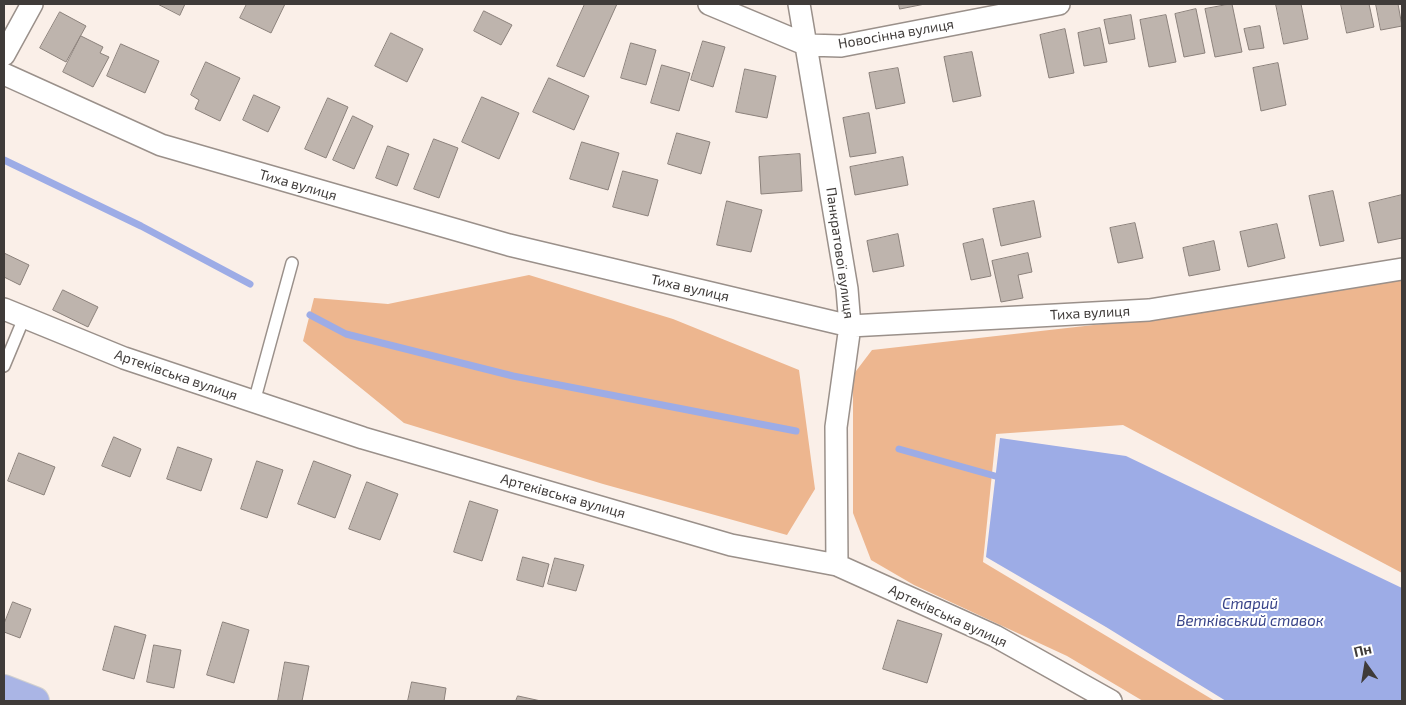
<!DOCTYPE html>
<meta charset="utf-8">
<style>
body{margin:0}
#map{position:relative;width:1406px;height:705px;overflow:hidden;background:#faefe8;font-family:"Exo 2",sans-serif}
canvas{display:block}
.frame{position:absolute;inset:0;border:5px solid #3f3b39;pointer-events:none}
.north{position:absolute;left:1341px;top:640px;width:50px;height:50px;-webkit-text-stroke:4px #fff;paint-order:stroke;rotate:347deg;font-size:14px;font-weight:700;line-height:20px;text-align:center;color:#3f3b39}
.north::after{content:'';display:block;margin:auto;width:18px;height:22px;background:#3f3b39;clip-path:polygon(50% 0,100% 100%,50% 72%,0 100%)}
</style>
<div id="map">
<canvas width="1406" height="705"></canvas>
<div class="frame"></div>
<div class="north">Пн</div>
</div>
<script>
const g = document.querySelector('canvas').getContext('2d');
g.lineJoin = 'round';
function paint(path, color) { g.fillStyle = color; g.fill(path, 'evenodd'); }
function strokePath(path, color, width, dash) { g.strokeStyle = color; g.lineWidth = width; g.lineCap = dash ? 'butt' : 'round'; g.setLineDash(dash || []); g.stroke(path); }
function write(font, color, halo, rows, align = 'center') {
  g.font = font + ' "Exo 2",sans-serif'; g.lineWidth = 4; g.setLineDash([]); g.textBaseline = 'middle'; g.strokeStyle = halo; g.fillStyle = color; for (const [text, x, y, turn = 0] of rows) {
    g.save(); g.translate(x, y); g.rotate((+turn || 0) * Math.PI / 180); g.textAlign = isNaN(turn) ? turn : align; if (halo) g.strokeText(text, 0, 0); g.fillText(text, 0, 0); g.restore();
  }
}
paint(new Path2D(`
 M529,275l144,44 126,51 16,119 -28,46 -184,-51 -199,-61 -101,-82 11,-43 74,6z
 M1402,278v295l-279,-148 -127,9 -13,128 232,139h-72l-76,-45 -153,-71 -43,-25 -18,-47v-138l19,-25 275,-31z`), '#edb68f');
paint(new Path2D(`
 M1000,438l126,18 276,132v113h-176l-120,-74 -120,-70z`), '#9dace6');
strokePath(new Path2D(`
 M4,160l137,66 109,58
 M310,315l36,19 167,42 283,55
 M899,449l96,27`), '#9dace6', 7);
const building = new Path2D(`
 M158,4h27l-5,11z
 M247,4h38l-14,29 -31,-15z
 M585,4h32l-33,73 -27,-11z
 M899,4h26l-25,5z
 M1232,4l10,48 -27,5 -10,-48z
 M1276,4h25l7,35 -24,5z
 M1341,4h28l5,23 -27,6z
 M1376,4h22l4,22 -21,4z
 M1196,9l9,44 -21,4 -9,-43z
 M484,11l28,14 -11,20 -27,-14z
 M60,12l26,14 -20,36 -26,-14z
 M1131,15l4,24 -26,5 -5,-24z
 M1166,15l10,47 -27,5 -9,-47z
 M1260,26l4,22 -15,2 -5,-21z
 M1100,28l7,34 -23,4 -6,-33z
 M1065,29l9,44 -25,5 -9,-43z
 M391,33l32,16 -16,33 -32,-16z
 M81,36l22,11 -3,6 9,4 -16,30 -30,-15z
 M703,41l22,6 -12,40 -22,-7z
 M631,43l25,7 -10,35 -25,-7z
 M121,44l38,17 -14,32 -38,-17z
 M972,52l9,44 -28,6 -9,-45z
 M206,62l34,16 -20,43 -25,-12 4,-9 -8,-5z
 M1278,63l8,42 -25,6 -8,-43z
 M662,65l28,8 -11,38 -28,-8z
 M898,68l7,35 -29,6 -7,-36z
 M745,69l31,7 -9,42 -31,-6z
 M549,78l40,18 -15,34 -41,-18z
 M254,95l26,12 -12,25 -25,-12z
 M482,97l37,16 -20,46 -37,-17z
 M328,98l20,9 -22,51 -21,-9z
 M869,113l7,40 -26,4 -7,-39z
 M353,116l20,10 -19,43 -21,-9z
 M677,133l33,9 -9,32 -33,-10z
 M434,139l24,9 -19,50 -25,-9z
 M582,142l37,11 -11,37 -38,-11z
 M388,146l21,8 -12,32 -21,-8z
 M800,154l2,37 -41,3 -2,-37z
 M903,157l5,28 -53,10 -5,-28z
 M623,171l35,9 -10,36 -35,-9z
 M1333,191l11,50 -24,5 -11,-50z
 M1402,195v43l-24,5 -9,-40z
 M727,201l35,9 -11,42 -34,-7z
 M1034,201l7,36 -40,9 -8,-37z
 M1135,223l8,35 -25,5 -8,-35z
 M1277,224l8,34 -37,9 -8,-35z
 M898,234l6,32 -31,6 -6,-31z
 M983,239l8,37 -20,4 -8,-36z
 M1214,241l6,29 -31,6 -6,-28z
 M4,253l25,12 -9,20 -16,-8z
 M1028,253l4,19 -14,3 5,23 -22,4 -9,-41z
 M63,290l35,17 -10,20 -35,-17z
 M114,437l27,12 -11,28 -28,-11z
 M178,447l34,12 -11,32 -34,-12z
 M19,453l36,14 -11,28 -36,-14z
 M257,461l26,9 -16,48 -26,-9z
 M314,461l37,14 -16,43 -37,-14z
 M367,482l31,12 -18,46 -31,-11z
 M470,501l28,9 -16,51 -28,-9z
 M523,557l26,7 -6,23 -26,-7z
 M555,558l29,7 -8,26 -28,-7z
 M13,602l18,7 -11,29 -16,-6v-8z
 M898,620l44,14 -15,49 -44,-14z
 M223,622l26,8 -15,53 -27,-8z
 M115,626l31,9 -12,44 -31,-9z
 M154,645l27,5 -7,38 -27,-6z
 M285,662l24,4 -7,35h-24z
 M412,682l34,6 -2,13h-36z
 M518,696l23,5h-25z`);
paint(building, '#beb4ad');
strokePath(building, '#8b817b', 1);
const lane = new Path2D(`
 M4,366l20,-48
 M254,402l38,-139`);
const street = new Path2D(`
 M709,4l98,41 34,1 218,-42
 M799,4l48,285 3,37 -14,101 1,138
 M4,55l28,-51
 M4,74l157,71 348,100 341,81 299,-16 253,-41
 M4,309l120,49 239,80 368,107 106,20 158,71 116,65`);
const primary = new Path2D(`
 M4,689l31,12`);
strokePath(lane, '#9a908a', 14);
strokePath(street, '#9a908a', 24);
strokePath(primary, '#d1d0cf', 30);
strokePath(lane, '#fff', 11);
strokePath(street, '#fff', 21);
strokePath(primary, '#aab5e5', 28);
write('14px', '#3f3b39', '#fff', [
 ["Новосінна вулиця",896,34,-10],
 ["Тиха вулиця",298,185,16],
 ["Панкратової вулиця",840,253,82],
 ["Тиха вулиця",690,288,13],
 ["Тиха вулиця",1090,313,-3],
 ["Артеківська вулиця",176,375,19],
 ["Артеківська вулиця",563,496,16],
 ["Артеківська вулиця",948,616,25]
]);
write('italic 15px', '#374388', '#fff', [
 ["Старий",1250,604],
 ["Ветківський ставок",1250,621]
]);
</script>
